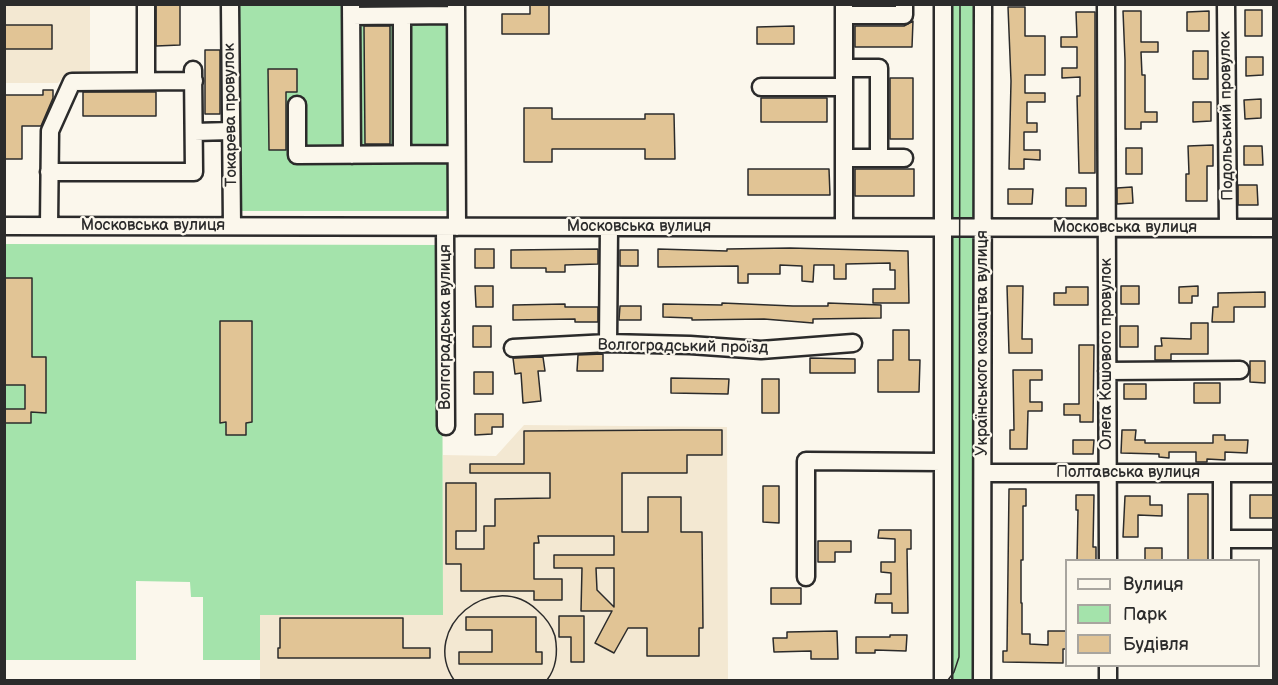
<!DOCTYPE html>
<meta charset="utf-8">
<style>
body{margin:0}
#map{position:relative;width:1278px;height:685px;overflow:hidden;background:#fbf7ec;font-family:"Balsamiq Sans",sans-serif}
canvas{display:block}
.frame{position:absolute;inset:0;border:6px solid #2b2b2b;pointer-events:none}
.legend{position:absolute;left:1065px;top:559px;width:195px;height:108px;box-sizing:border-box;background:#fbf7ec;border:2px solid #a8a59f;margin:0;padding:8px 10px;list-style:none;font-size:18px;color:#2b2b2b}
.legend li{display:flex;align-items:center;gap:12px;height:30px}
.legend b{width:30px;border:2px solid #a8a59f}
</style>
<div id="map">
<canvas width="1278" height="685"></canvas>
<div class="frame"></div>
<ul class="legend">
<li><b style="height:8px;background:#fbf7ec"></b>Вулиця</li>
<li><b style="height:16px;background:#a4e3ab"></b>Парк</li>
<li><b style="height:16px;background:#e1c495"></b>Будівля</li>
</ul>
</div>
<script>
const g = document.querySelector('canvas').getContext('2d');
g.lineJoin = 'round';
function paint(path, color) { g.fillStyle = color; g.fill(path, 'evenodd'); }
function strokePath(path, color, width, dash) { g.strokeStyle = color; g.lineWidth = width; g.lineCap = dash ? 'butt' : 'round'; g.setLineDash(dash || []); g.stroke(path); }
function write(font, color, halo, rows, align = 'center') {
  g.font = font + ' "Balsamiq Sans",sans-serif'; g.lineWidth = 4.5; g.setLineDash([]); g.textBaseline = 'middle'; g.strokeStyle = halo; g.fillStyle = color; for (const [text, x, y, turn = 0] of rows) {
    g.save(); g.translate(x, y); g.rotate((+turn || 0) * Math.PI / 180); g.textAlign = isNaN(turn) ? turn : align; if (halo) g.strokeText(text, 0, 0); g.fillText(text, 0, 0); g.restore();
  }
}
paint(new Path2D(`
 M5,5h85v70h-24l-8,8h-53z
 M524,425l203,2 1,253h-468v-65h183v-160l53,1z`), '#f3e8d2');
paint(new Path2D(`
 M233,5h232v206h-230z
 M947,5h32v219h-32z
 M947,231h32v449h-32z
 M5,244l437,1 1,370h-183v45h-57v-63h-12l-1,-15 -54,-1v79h-131z`), '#a4e3ab');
const building = new Path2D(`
 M156,4h24v41l-24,1z
 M530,4h19v30h-47v-20h28z
 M1008,7h17v29h20v39h-20v18h20v9h-18v21h10v9h-13v18h16v10l-16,-1v10h-15l2,-88z
 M1245,10h17v26h-17z
 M1123,11h18v31h17v10h-17l1,23h3v37h12v10h-16v7h-16v-69z
 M1209,11v20h-22v-19z
 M1076,12h19v161h-16l-2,-77h3v-19l-18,1v-10h15v-21h-16v-10h16z
 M913,21l-1,26h-57v-21h49z
 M4,25h48v24h-48z
 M364,26h26v118h-25z
 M794,26v18h-37v-17z
 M205,50h15v64h-15z
 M1193,51h15v28h-15z
 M1246,57h17v18l-17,1z
 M268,69h29v23h-11v58h-17z
 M890,78h23v61h-23z
 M43,90h10v8l-12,28h-19v33h-18v-64h39z
 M83,92h73v24h-73z
 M761,98h66v24h-66z
 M1261,99v19l-16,1 -1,-19z
 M1193,102h18v19l-18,1z
 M524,108h28v11h93v-5h29l1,45h-30v-10h-93v13h-28z
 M1213,145v21h-6v35h-21v-27h3l-1,-28z
 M1244,146h18l1,19h-19z
 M1126,148h16v26h-16z
 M748,169h81l1,26h-82z
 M855,169h59v27h-59z
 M1238,185h19l1,20h-20z
 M1132,187l1,16 -16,1v-16z
 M1066,188h20v18h-20z
 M1008,189h25l-1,15h-24z
 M790,248l118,3 1,52h-36v-14h22v-19h-5v-7l-44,1v15h-12v-14h-20l-1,17 -11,-1v-15l-22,-1v9h-32v9h-10v-17l-80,1v-18l69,2v-2z
 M475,249h19v19h-19z
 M598,249v15l-33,1v7h-19v-4h-35v-18z
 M620,250h18v16h-18z
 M4,278h28v79h14v56l-15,-1v11h-27v-14h21v-24h-21z
 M475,286h18v21h-17z
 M1007,286h16l-1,53h10v14h-23z
 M1121,286h18v18h-18z
 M1198,286v10h-6v7h-13v-16z
 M1066,287h22v18h-34v-12h12z
 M1265,292v15h-31v15h-22l1,-15h5v-14z
 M722,303l71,3h35v-3l53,2v13l-68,1v4l-49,-4 -72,1v-2l-29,-1v-13l59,1z
 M565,304v3h33v15h-23v-3l-62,1v-15z
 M620,306h21v14h-22z
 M220,321h32v101l-6,1v12h-20v-13l-6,1z
 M1191,323h17v31h-37v6h-16v-14h7l-1,-8 30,1z
 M473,326h18v21h-18z
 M1120,326h18v21h-18z
 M893,330h16v30h11l-1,32h-41v-32h15z
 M1079,345h15l-1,77h-13v-7h-16v-11h15z
 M603,354v17h-26l1,-16z
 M543,357l2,14h-7l3,30 -18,2 -2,-30 -6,1 -2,-16z
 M810,358l45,1v14h-45z
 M1250,361h15v22l-15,-1z
 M1013,370h29v10h-12v22h12v9h-14l-1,38h-17v-19h4z
 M474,372h19v22h-19z
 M671,378l58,1 -1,15 -57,-1z
 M762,379h17v34h-17z
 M1194,383h26v20h-26z
 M1124,384h22v15h-22z
 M475,414h28v13h-11v7l-17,1z
 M682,430h40v25h-35v18h-65v59h26v-35h33v35h21l1,96h-4v28h-52v-28h-19l-14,25 -19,-10 17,-32h-31l1,-43h-28v-13h60v-19h-76l1,7h-5v36h28v21h-28v-9h-73v-27h-15v-81h30v48h-20v18h28v-23h11v-27l55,-1v-25h-80v-9h54v-33zM596,568h18v39l-17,-17z
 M1122,430h14l-1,10h10v3h68v-8h12v5h23l-1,13 -22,-1v8l-18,-1v3h-11v-10h-27v6l-10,-1v-3l-38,-1z
 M1073,440h21l-1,14h-20z
 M763,486h16v37l-16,-1z
 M1009,489h17v17h-3v54h-2v43h1v31h8v10l18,1v-14h18v18h-3v14l-60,-1v-11h4z
 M1188,494h20v67h-20z
 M1076,495h18l-1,52h3v14h-19l1,-51h-2z
 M1250,495h24v23h-24z
 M1125,496h25v9h12v11l-24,-1v22h-15z
 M879,530h32v19h-4l1,64h-16v-10h-17l1,-9h15v-21l-10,-1v-10h14v-23l-17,-1z
 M818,541h33v11h-16v10h-17z
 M1145,548h17v12h-17z
 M771,588h30v16h-30z
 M559,616h25v46h-13v-25h-12z
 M466,617h70v35h6v12h-83v-12h33v-22h-26z
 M280,618h123v30h27v10h-152v-10h2z
 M837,631l1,28h-27v-8l-37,1 -1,-14h14v-6z
 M890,635h17l-1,16 -31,-1v3h-19v-16h34z`);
paint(building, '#e1c495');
strokePath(building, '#2b2b2b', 1.5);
const minor = new Path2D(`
 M146,4v77
 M230,4l2,222
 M351,4l1,151
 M456,4l1,223
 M844,4v223
 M1106,4l2,556
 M1226,4l2,224
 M844,15h60v-11
 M351,16l105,-1
 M402,16v138
 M844,68h35v90
 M761,87h83
 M297,105v50l159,-1
 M194,132l37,-1
 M844,158h60
 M49,172h145l-1,-102
 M4,226l1270,2
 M49,226l1,-95 22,-49 122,-1
 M445,227l1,199
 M608,343l1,-116
 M513,348l95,-5 82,2 71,5 92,-7
 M1107,371l133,-1
 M983,473h291
 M1222,539h52
 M1222,560v-87
 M806,577v-116l137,1
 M943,680v-676
 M982,680l1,-676
 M1108,680v-14`);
strokePath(minor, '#2b2b2b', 21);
strokePath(minor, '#fbf7ec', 16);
strokePath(new Path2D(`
 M454,680c-35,-52 38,-112 83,-70 8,7 15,16 18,26 3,16 2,31 -8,44
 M948,680l6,-8 5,-15 1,-653`), '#2b2b2b', 1.5);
write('16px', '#2b2b2b', '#fbf7ec', [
 ["Токарева провулок",231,115,-91],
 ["Подольський провулок",1227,116,-91],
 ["Московська вулиця",153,226],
 ["Московська вулиця",639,227],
 ["Московська вулиця",1125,228],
 ["Волгоградська вулиця",446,327,-90],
 ["Українського козацтва вулиця",983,343,-90],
 ["Волгоградський проїзд",683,347,1],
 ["Олега Кошового провулок",1107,354,-90],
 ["Полтавська вулиця",1128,473]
]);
</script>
